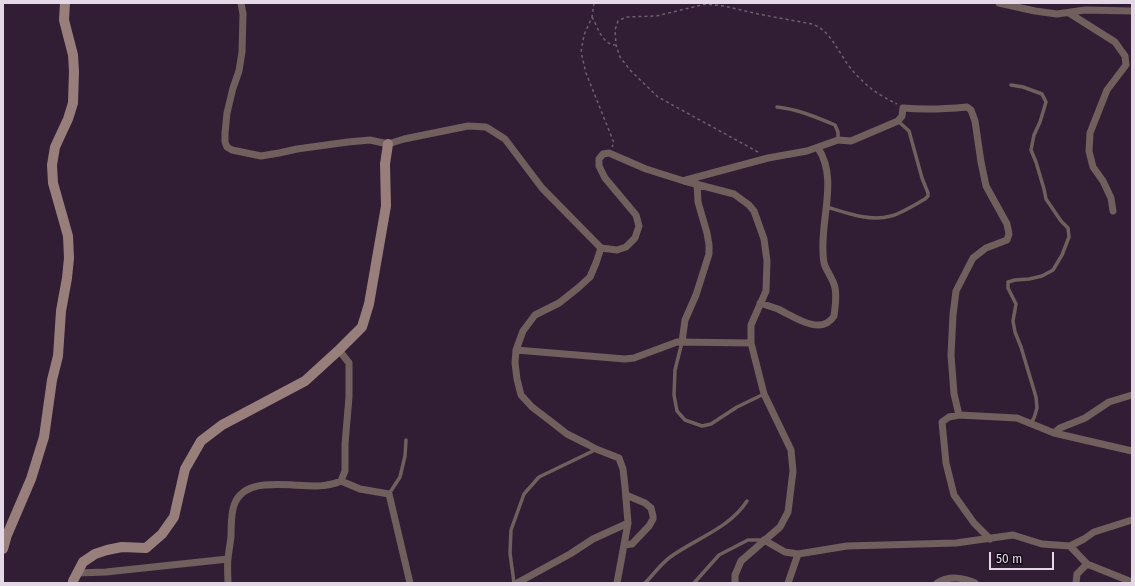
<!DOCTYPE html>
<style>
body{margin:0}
#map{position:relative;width:1135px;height:586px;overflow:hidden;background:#311e35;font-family:"Fira Sans",sans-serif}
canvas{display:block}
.frame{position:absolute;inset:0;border:4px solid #e4d8e6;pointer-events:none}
.scale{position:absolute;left:989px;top:552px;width:65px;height:18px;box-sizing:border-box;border:2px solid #e4d8e6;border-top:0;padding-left:5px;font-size:12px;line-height:14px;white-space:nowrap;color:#e4d8e6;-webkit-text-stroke:3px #140c16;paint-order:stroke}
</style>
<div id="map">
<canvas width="1135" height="586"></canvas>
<div class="frame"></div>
<div class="scale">50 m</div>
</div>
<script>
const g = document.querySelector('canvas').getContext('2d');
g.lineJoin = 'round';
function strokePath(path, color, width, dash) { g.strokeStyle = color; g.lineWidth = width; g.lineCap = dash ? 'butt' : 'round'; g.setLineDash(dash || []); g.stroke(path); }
strokePath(new Path2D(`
 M594,3l-2,14 -8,18 -3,17 5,21 28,70 -2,4
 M592,17c6,10 10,28 24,28
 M758,152l-100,-55 -28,-27 -10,-13 -4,-12 -1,-15 3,-9 8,-4 30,-1 50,-12 18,2 34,8 54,10c17,6 23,22 33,36 5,9 15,19 23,26 8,7 19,13 29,18`), '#6e5e72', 1.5, [3, 3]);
strokePath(new Path2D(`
 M1011,85l12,2 19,7 4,8 -6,20 -6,13 -3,15 5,12 8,27 2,10 15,22 7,7 1,9 -7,18 -9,15 -11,6 -13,3 -14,1 -7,2v6l8,16 -3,17 2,11 6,15 15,50 1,11 -3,10 -3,5
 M777,107c20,2 39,10 58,18l3,7v8
 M827,207c20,6 43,15 64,9 9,-2 25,-12 34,-17l3,-3v-3l-6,-15 -13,-47 -11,-10
 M682,342l-7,28 -1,25 3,16 8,9 17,6 9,-2 26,-17 27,-13
 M389,494l11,-17 5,-21 1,-16
 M514,583l-4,-30 1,-23 13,-36 15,-17 56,-27
 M645,583c8,-8 15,-18 24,-25 25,-19 60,-29 78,-57
 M694,583l25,-28 29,-15h15`), '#705f5d', 3.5);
strokePath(new Path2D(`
 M241,3l2,11 -1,38 -3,19 -6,17 -6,25 -2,20v9l2,5 5,3 29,6 18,-3 18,-4 51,-7 22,-2 18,4 16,-5 64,-13 18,1 19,12 37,49 59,60 16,2 9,-3 9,-9 4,-12 -3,-11 -31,-37 -6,-12v-7l4,-5 6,-1 37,16 38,12 50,13 15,11 5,6 10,28 3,22 -1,30 -15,34v18l13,51 27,56 2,21 -5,41 -8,15 -39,34 -6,14v8
 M999,3l36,8 22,3 28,-4 47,1
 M1069,13l46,29 10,14 1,9 -19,25 -17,43 -1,18 4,16 10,14 8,17 2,13
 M686,180l82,-22 39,-7 31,-11 13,1 47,-20 4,-5 1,-8c21,2 43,1 64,-1l4,3 4,11 6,41 5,24 21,38 2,10 -2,6 -21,8 -13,10 -17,33 -3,24 -2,40 3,39 5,21
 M601,248l-5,15 -6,14 -12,11 -19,15 -24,12 -12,16 -7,19 -1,13 2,16 4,16 11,12 21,16 14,11 20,10 9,5 23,9 4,11 2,18 3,36 -11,60
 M760,303c6,2 12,4 18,6 15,7 43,28 56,7 1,-8 3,-19 1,-28 -1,-7 -7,-15 -10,-22 -2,-5 -2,-10 -2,-15 -2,-34 15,-73 -5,-103
 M682,342l3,-22 11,-25 13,-41v-9l-2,-12 -9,-31 -1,-18
 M339,350l10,13v34l-4,47v27l-4,10
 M516,350l109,9 9,-1 43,-16 74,1
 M1054,433l6,-5 25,-10 24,-16 23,-7
 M990,539l-16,-16 -20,-28 -8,-32 -4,-41 7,-5 10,-2 58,3 37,15 78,18
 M764,540l21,12 13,2 49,-8 109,-3 57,-8 29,9 28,2 17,18 45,18
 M624,545l8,-1 17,-18 4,-7v-3l-2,-8 -6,-5 -19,-8
 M1070,546l14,-7 10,-7 38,-12
 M77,573l29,-1 122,-13
 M228,583c0,-8 -1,-17 0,-25 1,-7 2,-14 3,-21 0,-9 0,-19 2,-28 6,-28 38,-25 60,-24 17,1 32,3 48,-4l19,8 29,5 21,89
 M517,583l53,-29 23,-15 35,-16
 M788,583l10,-29
 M937,583c12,-7 26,-6 38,0
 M1076,583l1,-9 10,-10`), '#705f5d', 7);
strokePath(new Path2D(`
 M3,549l4,-14 24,-56 13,-42 8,-57 6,-24 3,-45 6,-33 2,-20 -1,-22 -15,-53 -1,-18 3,-18 13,-28 5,-16 1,-32 -1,-16 -9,-35 1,-17
 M73,583v-2l10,-19 12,-8 12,-4 15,-3 24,1 16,-14 12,-17 11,-48 16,-28 21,-16 83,-44 34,-31 23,-23 7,-23 17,-98 -1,-42 3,-20`), '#997f7b', 10);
</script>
